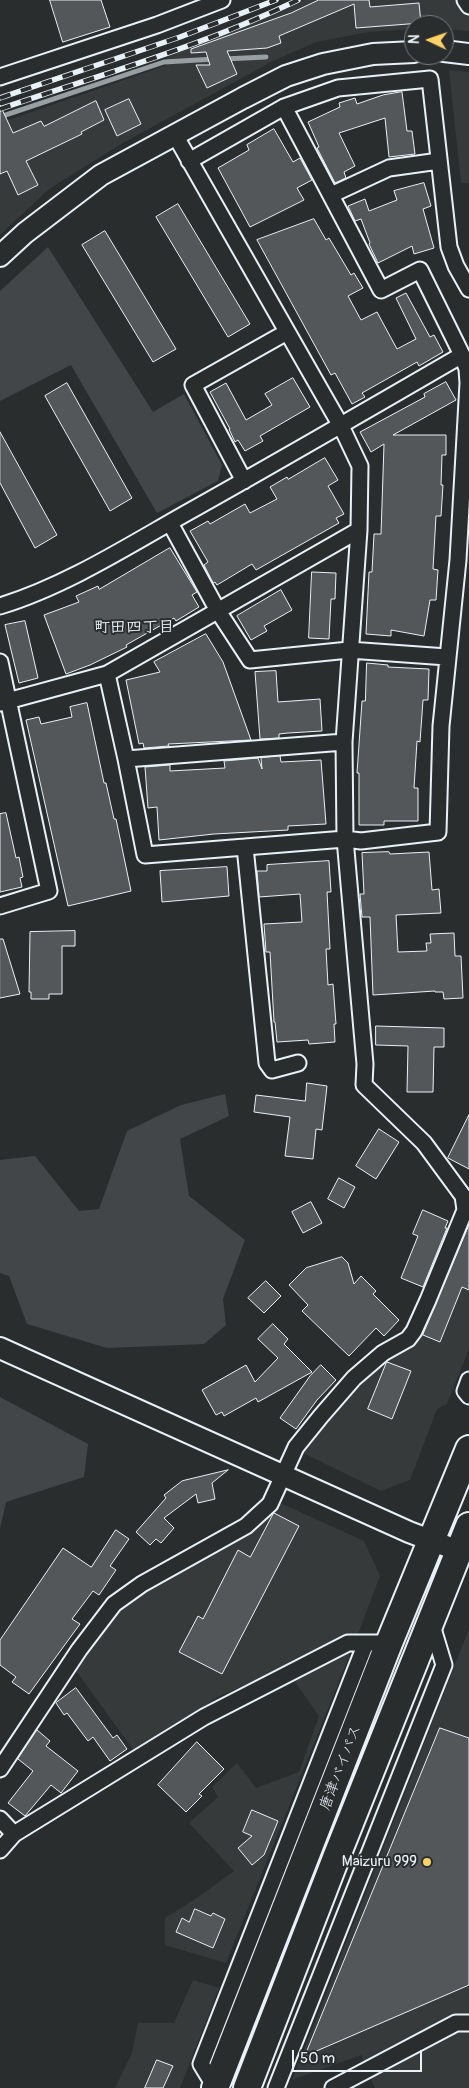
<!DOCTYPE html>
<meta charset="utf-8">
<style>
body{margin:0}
#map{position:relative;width:469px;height:2088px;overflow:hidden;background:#2a2d2e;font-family:Pangolin,sans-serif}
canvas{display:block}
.north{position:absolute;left:404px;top:15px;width:50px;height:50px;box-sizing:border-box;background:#2a2d2e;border:1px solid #767b7f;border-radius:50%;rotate:273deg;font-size:14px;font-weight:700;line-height:20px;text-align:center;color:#e8f1f8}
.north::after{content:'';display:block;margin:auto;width:18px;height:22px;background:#ffd166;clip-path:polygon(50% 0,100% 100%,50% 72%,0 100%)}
.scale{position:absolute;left:292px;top:2050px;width:130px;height:22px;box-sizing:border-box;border:2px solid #e8f1f8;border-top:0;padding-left:6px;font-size:15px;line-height:18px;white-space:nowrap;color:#e8f1f8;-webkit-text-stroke:4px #2a2d2e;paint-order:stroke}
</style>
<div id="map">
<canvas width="469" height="2088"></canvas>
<div class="north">N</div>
<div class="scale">50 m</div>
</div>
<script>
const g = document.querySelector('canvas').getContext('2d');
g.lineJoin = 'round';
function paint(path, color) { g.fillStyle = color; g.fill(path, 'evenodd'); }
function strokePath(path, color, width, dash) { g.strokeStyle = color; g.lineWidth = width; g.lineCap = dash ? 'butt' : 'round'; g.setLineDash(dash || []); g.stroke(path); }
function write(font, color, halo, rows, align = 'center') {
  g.font = font + ' Pangolin,"Klee One",sans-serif'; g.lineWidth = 4; g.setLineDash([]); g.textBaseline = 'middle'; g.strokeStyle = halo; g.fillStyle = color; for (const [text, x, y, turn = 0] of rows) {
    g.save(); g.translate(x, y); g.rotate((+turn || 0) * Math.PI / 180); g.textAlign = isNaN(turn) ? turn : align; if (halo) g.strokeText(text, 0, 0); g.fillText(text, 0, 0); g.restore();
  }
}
paint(new Path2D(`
 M304,0h165v31l-25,-2v-4h-30v4l-46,3 -52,10 -43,19 -152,83 -72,45 -49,46v-112l167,-58v-8l107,-42z
 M449,70l20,2v111h-8z
 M469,1207v142l-22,55 -10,5 -27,71 -29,11 -82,-40 57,-69 62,-46z
 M276,1501l88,40 16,35 -24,63 -137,57 -84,56 -61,-84 48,-64z
 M469,1629v459h-94l-14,-33 -69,25z
 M346,1652l4,2 -124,309 -61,-18v-27l32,-20 37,-27 -45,-48 29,-26 -6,-10 25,-24 19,25 43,-16 20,-56 -26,-37z
 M193,1980l26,8 -39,100h-65l17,-35 6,-30h36z`), '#363a3b');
paint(new Path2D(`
 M48,247l105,165 31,-18 38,71 -4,16 -61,32 -86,-148 -71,36v-110z
 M225,1094l4,22 -49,23 9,57 56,44 -22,59 3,26 -22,19 -97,4 -80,-24 -18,-48 -9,-3v-113l35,-4 44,55 20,-2 28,-78 54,-26z
 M0,1397l88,47 -4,33 -78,25 -6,27z`), '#424648');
strokePath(new Path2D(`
 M224,59l42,-2
 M0,117l164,-55 51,-3`), '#989fa3', 5);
const building = new Path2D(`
 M50,0h51l9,27 -47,15z
 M319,0h50l1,7 49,-4 2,20 -65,5 -2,-24 -75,32 2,7 -14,5 -40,3 10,23 -30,14 -11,-23h14l-4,-13 -15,1v-4l100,-36z
 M402,92l5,39h5l3,23 -26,3 -4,-39 -46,15 16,33 -11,6 2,6 -11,5 -18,-35 2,-1 -11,-25 32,-15 -1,-4 16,-5 2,6 26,-9z
 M129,99l12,25 -24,12 -12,-26z
 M96,101l8,19 -23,12 1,2 -56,27 12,24 -20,10 -11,-24 -7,3v-69l13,28 28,-12 3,5z
 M274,129l19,33 7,-4 12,22 -15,8 7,12 -54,27 -32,-59 31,-18 -2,-5z
 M424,183l7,23 -8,3 11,39 -20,6 -2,-8 -34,17 -9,-19 1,-1 -9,-24 -6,2 -7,-15 17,-7 4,12 28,-11 -3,-9z
 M178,204l72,120 -22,13 -72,-120z
 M314,219l12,21 3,-2 22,37 3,-2 9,15 -15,8 13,24 16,-8 20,37 19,-10 -20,-41 10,-5 24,44 4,-2 9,17 -24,14 -2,-4 -55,31 3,4 -13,7 -17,-31 -4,2 -74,-135z
 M105,231l71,118 -23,13 -71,-117z
 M293,378l17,29 -50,29 3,5 -18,10 -7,-11 -3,2 -6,-13h1l-20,-37 16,-9 20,37 26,-15 -7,-11z
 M446,382l10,18 -63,35h53v20h-4l-1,30h2l-2,31h-5l-3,53 5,1 -2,30h-6l-6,36 -33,-6v6l-25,-2 3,-62h3l2,-38h7l3,-90 -13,8 -11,-20 65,-35 -1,-3z
 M67,383l65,115 -22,13 -65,-115z
 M0,432l57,103 -22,13 -35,-65z
 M325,458l13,22 -10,6 16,28 -8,4 3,5 -83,47 -4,-6 -35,21 -2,-3 -2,1 -9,-18 4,-3 -18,-31 18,-10 2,3 35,-20 5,9 27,-14 -7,-12 17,-10 1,2z
 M170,548l27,44 -5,3 7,12 -23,14 -2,-3 -48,27 1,2 -37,18 -24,9 -22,-59 35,-13 -3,-6 22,-10 1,3z
 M312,572l24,1 -1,26h-4l-2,40 -20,-1z
 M281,590l11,20 -28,16 3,5 -16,9 -14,-24z
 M25,621l13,57 -19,5 -14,-58z
 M206,634l17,28 28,78 -83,4 1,2 -25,2 -1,-5 -4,1 -13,-64 34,-8 -6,-10z
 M367,663l21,2v2l41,2 -1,31h-5l-3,42 -3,-1 -3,47h4v33h-34v4h-25v-52h-2l5,-72h3z
 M276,671l2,31 42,-3 2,32 -34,2 -9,1v4l-19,1 -5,-67z
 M87,703l17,80h2l8,36h2l15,72 -63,15 -42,-186 13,-3 2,7 31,-7 -2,-10z
 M280,756l1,6 40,-2 5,64 -38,2v4l-74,4 -55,6 -2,-33 -9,1 -3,-41 25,-2v6l55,-3 -1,-7 34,-3 4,11 -1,-11z
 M6,813l10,45 3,-1 4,20 -3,1 2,9 -22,5v-78z
 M389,852l1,2 39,-2 3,38 7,-1 2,24 -45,2 2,37 29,-1 -1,-8h5l-1,-9 24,-1 1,23h6l2,42 -19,1 -1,-7h-8v-1l-62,4 -3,-78h-8l-2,-23h4l-2,-41z
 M329,861l2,31h-4l3,57h-4l2,36 5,-1 3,40h-2l1,18 -26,2 -1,-4 -31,2 -2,-20h-1l-4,-70h-4l-2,-28 38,-2 -2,-28 -41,3 -2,-26h10v-6z
 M227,867l2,29 -67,6 -2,-31z
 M75,931v15h-13v48h-13v5h-18v-7h-2l1,-60z
 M0,939h3l17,55 -20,4z
 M376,1026l68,2v19h-10l-1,45h-26l1,-46 -32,-1z
 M307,1083l20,3 -5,44 -6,-1 -3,30 -28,-3 5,-39 -36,-5 2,-17 49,6z
 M469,1115v54l-21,-11z
 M379,1129l20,13 -23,37 -20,-13z
 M339,1178l16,9 -11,21 -16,-9z
 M311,1202l11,21 -19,10 -11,-21z
 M423,1210l25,11 -3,7h2l-24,59 -22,-9 17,-42 -5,-2z
 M469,1225v65l-7,-3 -22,55 -17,-7z
 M342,1257l6,6 6,21 7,-8 15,15 -3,3 26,26 -15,16 -8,-8 -27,28 -47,-45 6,-6 -19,-20 17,-17z
 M266,1281l15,15 -17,17 -16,-15z
 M273,1324l15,15 -4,5 28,28 -54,30 -2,-4 -32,18 -2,-4 -6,3 -14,-25 44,-25 9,17 23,-24 -20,-19z
 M387,1362l24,9 -19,48 -24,-10z
 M321,1365l15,15 -19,20 -21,29 -16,-11 30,-42z
 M228,1470l-16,13 3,16 -17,4 -2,-9 -32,24 10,10 -13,15 -5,-4 -6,6 -14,-13 30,-34 -2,-3 18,-14z
 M274,1513l25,13 -77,148 -43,-22 19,-36 5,3 35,-69 12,7z
 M116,1530l13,9 -19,27 6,4 -17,25 -6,-4 -21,28 8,5 -51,70 -17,-12 4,-5 -16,-12v-25l63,-92 28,19z
 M76,1688l37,50 4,-3 10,14 -17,12 -17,-24 -5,4 -21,-28 -3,2 -8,-12z
 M440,1728l29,10v247l-164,71z
 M37,1730l13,11 -4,5 32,25 -17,22 -10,-8 -26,31 -17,-13 25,-32 -15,-12z
 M197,1742l27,27 -25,25 3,2 -16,16 -28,-27z
 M252,1810l26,11 -14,34 -12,10 -14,-17 14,-12 -9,-4z
 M195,1909l16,7 2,-3 12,6 -12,29 -37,-16 6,-14 7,4z
 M157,2060l16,6 -10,22h-18z`);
paint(building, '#535759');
strokePath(building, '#e8f1f8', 1);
const street = new Path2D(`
 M465,0l4,6
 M0,77l157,-52 65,-25
 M189,161l95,-54 54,-19 92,-9 19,168 7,19 13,23
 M331,195l58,-27 50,-7
 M244,481l-51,-96 94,-53
 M170,523l48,88 32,49 99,-10 98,7
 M0,606c63,-19 125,-58 183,-91 93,-52 186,-106 279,-160
 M0,662l49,229 -49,15
 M107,674l19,85 19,96 200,-16 16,2 77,-9 3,-106 17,-166 10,-177 -1,-14 -5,-14 -42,-85 -39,20 -97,-183
 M0,703l107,-29 252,-144
 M126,759l218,-17
 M245,847l22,216 5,7 26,-7
 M469,1380l-4,11 4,5
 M0,1769l79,-119 35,-46 28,-20 104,-58 24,-22 26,-57 25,-31 33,-38 29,-25 25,-14 6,-8 14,-31 37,-90 -2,-14 -39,-53 -60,-58 1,-21 -20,-225 -1,-97 15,-212 1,-64 -19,-40 -166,-291
 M0,1819l14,15
 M0,1850l14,-16 190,-117 144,-74h18
 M215,2087l-14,-23 165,-421h23
 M276,2088l168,-423 -13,-43
 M333,2088l123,-65h13`);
const secondary = new Path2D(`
 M444,51l25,3
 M0,256l25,-23 76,-58 142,-77 43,-22 37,-12 50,-10 41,-2
 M0,1348l409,184 50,19`);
const highway = new Path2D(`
 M215,2088l174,-445 80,-194
 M247,2088l89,-230 133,-332`);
strokePath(street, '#e8f1f8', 19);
strokePath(secondary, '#e8f1f8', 24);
strokePath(highway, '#e8f1f8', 30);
strokePath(street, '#2a2d2e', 15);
strokePath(secondary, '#2a2d2e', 20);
strokePath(highway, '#2a2d2e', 26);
const rail = new Path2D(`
 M0,98l180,-61 96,-37
 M0,109c100,-34 203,-63 298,-109`);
strokePath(rail, '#e8f1f8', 5.5);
strokePath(rail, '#2a2d2e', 4, [11]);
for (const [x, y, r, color] of [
 [427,1862,5,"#ffd166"]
]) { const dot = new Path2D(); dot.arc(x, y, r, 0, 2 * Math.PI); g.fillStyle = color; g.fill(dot); strokePath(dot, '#2a2d2e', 2); }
write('15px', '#e8f1f8', '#2a2d2e', [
 ["唐津バイパス",341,1768,-69]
]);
write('15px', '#e8f1f8', '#2a2d2e', [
 ["Maizuru 999",417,1862]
], 'right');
write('bold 16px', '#e8f1f8', '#2a2d2e', [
 ["町田四丁目",134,628]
]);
</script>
